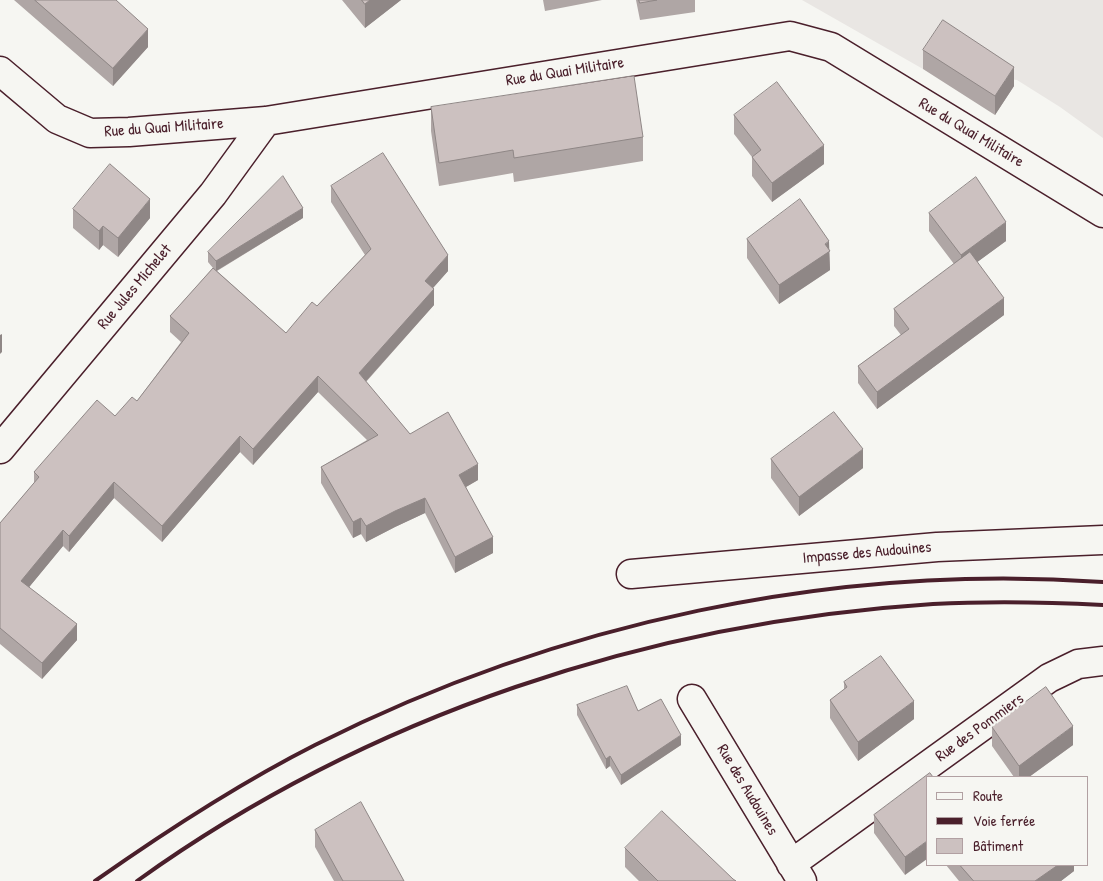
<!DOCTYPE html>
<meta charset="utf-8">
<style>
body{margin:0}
#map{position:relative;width:1103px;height:881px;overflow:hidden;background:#f6f6f2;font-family:"Patrick Hand",sans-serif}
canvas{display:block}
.legend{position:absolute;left:926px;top:776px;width:162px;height:90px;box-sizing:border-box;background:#f6f6f2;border:1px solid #b1a0a2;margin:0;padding:6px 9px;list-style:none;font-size:15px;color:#4a1f2b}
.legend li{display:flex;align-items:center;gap:10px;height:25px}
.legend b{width:25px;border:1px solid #b1a0a2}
</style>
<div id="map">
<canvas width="1103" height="881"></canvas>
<ul class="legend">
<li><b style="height:6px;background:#f6f6f2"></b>Route</li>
<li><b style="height:6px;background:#4a1f2b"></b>Voie ferrée</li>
<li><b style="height:14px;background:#ccc1c0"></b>Bâtiment</li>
</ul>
</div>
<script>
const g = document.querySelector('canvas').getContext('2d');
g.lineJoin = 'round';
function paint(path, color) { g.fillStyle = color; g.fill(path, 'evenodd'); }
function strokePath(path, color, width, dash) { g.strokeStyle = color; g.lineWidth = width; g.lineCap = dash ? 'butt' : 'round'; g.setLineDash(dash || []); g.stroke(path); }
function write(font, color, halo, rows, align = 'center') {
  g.font = font + ' "Patrick Hand",sans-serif'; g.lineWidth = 4.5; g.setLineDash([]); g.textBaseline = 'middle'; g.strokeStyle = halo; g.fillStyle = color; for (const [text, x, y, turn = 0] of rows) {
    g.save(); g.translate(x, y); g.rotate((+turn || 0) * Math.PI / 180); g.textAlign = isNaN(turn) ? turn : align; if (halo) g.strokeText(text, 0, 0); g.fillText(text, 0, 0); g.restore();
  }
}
paint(new Path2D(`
 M802,0h301v138l-43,-31 -43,-27 -94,-11z`), '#e9e6e3');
const minor = new Path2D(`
 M0,71l57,48 33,14 39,-1 137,-11 524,-85 41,11 272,166
 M0,449l213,-255 53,-73
 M631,574l306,-27 166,-7
 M692,699l110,182
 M791,864l258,-186 29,-14 25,-3`);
strokePath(minor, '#4a1f2b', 31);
strokePath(minor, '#f6f6f2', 28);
strokePath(new Path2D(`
 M95,881c71,-50 143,-97 220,-136 242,-122 518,-182 788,-163
 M137,881c231,-166 513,-259 796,-277 57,-3 114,-2 170,1`), '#4a1f2b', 4);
paint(new Path2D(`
 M14,0h102l32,47 -35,39z
 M342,0h59l-36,28z
 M543,0h59l-57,11z
 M636,0h59v12l-55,8z
 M923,50l91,36 -19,29 -72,-46z
 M431,107l212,30v24l-129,21 -1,-9 -74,13 -8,-55z
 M734,115l90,49 -52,38 -20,-26v-19l-18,-23z
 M331,186l117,85 -15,17 1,17 -68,77 44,52 68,46 -12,7 27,66 -38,20 -30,-60 -30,14 -29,15 -5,-8 -8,4 -32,-55v-16l46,-27 -49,-48 -65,73 -13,-13 -78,90 -48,-44 -45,54 -6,-6 -34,41 48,53 -35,39 -42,-35v-121l34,-40v-11l103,-71 44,-59 -11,-10v-16l43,-48 -5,-6v-10l95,-34 -86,53 69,62 31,-27 48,-51 -34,-53z
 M73,209l77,9 -32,39 -15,-12 -4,5 -26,-22z
 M929,213l77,28 -29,21 27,53 -127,94 -19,-26v-17l43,-31 -7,-9v-17l60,-45 -25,-33z
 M747,239l82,11 1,20 -51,34 -32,-46z
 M771,459l92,9 -64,48 -28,-38z
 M844,682l70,37 -56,42 -28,-43v-18l14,-10z
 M577,705l61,6 43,34 -60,40 -11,-19 -4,3 -29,-54z
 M992,727l81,18 -44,32h-15l-22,-31z
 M930,773l-25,102 -31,-42v-18z
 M315,830l89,51h-70l-19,-34z
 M625,848l111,33h-97l-14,-14z
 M946,865h128v6l-13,10h-102z`), '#afa6a5');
paint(new Path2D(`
 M370,0h31l-36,28v-24z
 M148,29v18l-35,39v-18z
 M1014,67v19l-19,29v-19z
 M824,145v19l-52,38v-19z
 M150,199v19l-32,39v-19z
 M303,208v10l-87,53v-10z
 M1006,222v19l-45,33v-19z
 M103,226v19l-4,5v-19z
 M829,241l1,29 -51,34v-19z
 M448,255v16l-23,26v-16z
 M434,289v16l-75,84v-16z
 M1004,298v17l-127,94v-17z
 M2,334v18l-2,2v-19z
 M318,376v16l-65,73v-16z
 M240,436v16l-78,90v-16z
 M863,449v19l-64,48v-19z
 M478,464v16l-19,11v-16z
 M114,482v16l-45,54v-16z
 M425,498v15l-30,14 -29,15v-16l29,-15z
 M361,518v16l-8,4v-16z
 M63,530v16l-42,51v-16z
 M493,537v16l-38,20v-16z
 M77,624v16l-35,39v-16z
 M914,701v18l-56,42v-19z
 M1073,726v19l-44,32h-10v-11z
 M681,735v10l-60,40v-10z
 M610,756v10l-4,3v-10z
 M927,841v18l-22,16v-18z
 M1058,865h16v6l-13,10h-26z`), '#8f8786');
const building = new Path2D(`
 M35,0h81l32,29 -35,39z
 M362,0h8l-5,4z
 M639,0h18l-17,3z
 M943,20l71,47 -19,29 -72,-46z
 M634,76l9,61 -129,21 -1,-8 -74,13 -8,-56z
 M777,82l47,63 -52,38 -20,-26 9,-7 -27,-35z
 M383,153l65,102 -23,26 9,8 -75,84 51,61 38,-22 30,52 -19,11 34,62 -38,20 -30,-59 -30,13 -29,15 -5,-8 -8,4 -32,-55 57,-32 -60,-59 -65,73 -13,-13 -78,90 -48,-44 -45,54 -6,-6 -42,51 56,43 -35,39 -42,-35v-105l39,-46 -5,-5 63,-72 18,16 17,-19 5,4 52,-68 -19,-17 43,-48 73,65 26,-31 5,4 54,-57 -40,-63z
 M110,164l40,35 -32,39 -15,-12 -4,5 -26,-22z
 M283,176l20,32 -87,53 -8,-9z
 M976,177l30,45 -45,33 -32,-42z
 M800,199l29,42 -4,3 5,7 -51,34 -32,-46z
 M970,252l34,46 -127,94 -19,-26 51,-37 -15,-20z
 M834,412l29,37 -64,48 -28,-38z
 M881,656l33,45 -56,41 -28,-42 17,-13 -3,-5z
 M627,686l11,25 23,-12 20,36 -60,40 -11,-19 -4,3 -29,-54z
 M1046,687l27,39 -54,40 -27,-39z
 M930,773l3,4h-6v64l-22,16 -31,-42z
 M361,802l43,79h-61l-28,-51z
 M662,811l71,68 3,2h-78l-33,-33z
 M960,865h98l-23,16h-61z`);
paint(building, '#ccc1c0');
strokePath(building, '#8f8786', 1);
write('16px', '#4a1f2b', '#f6f6f2', [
 ["Rue du Quai Militaire",565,72,-9],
 ["Rue du Quai Militaire",164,128,-4],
 ["Rue du Quai Militaire",971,133,31],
 ["Rue Jules Michelet",135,287,-50],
 ["Impasse des Audouines",867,553,-5],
 ["Rue des Pommiers",980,728,-36],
 ["Rue des Audouines",747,790,59]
]);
</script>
